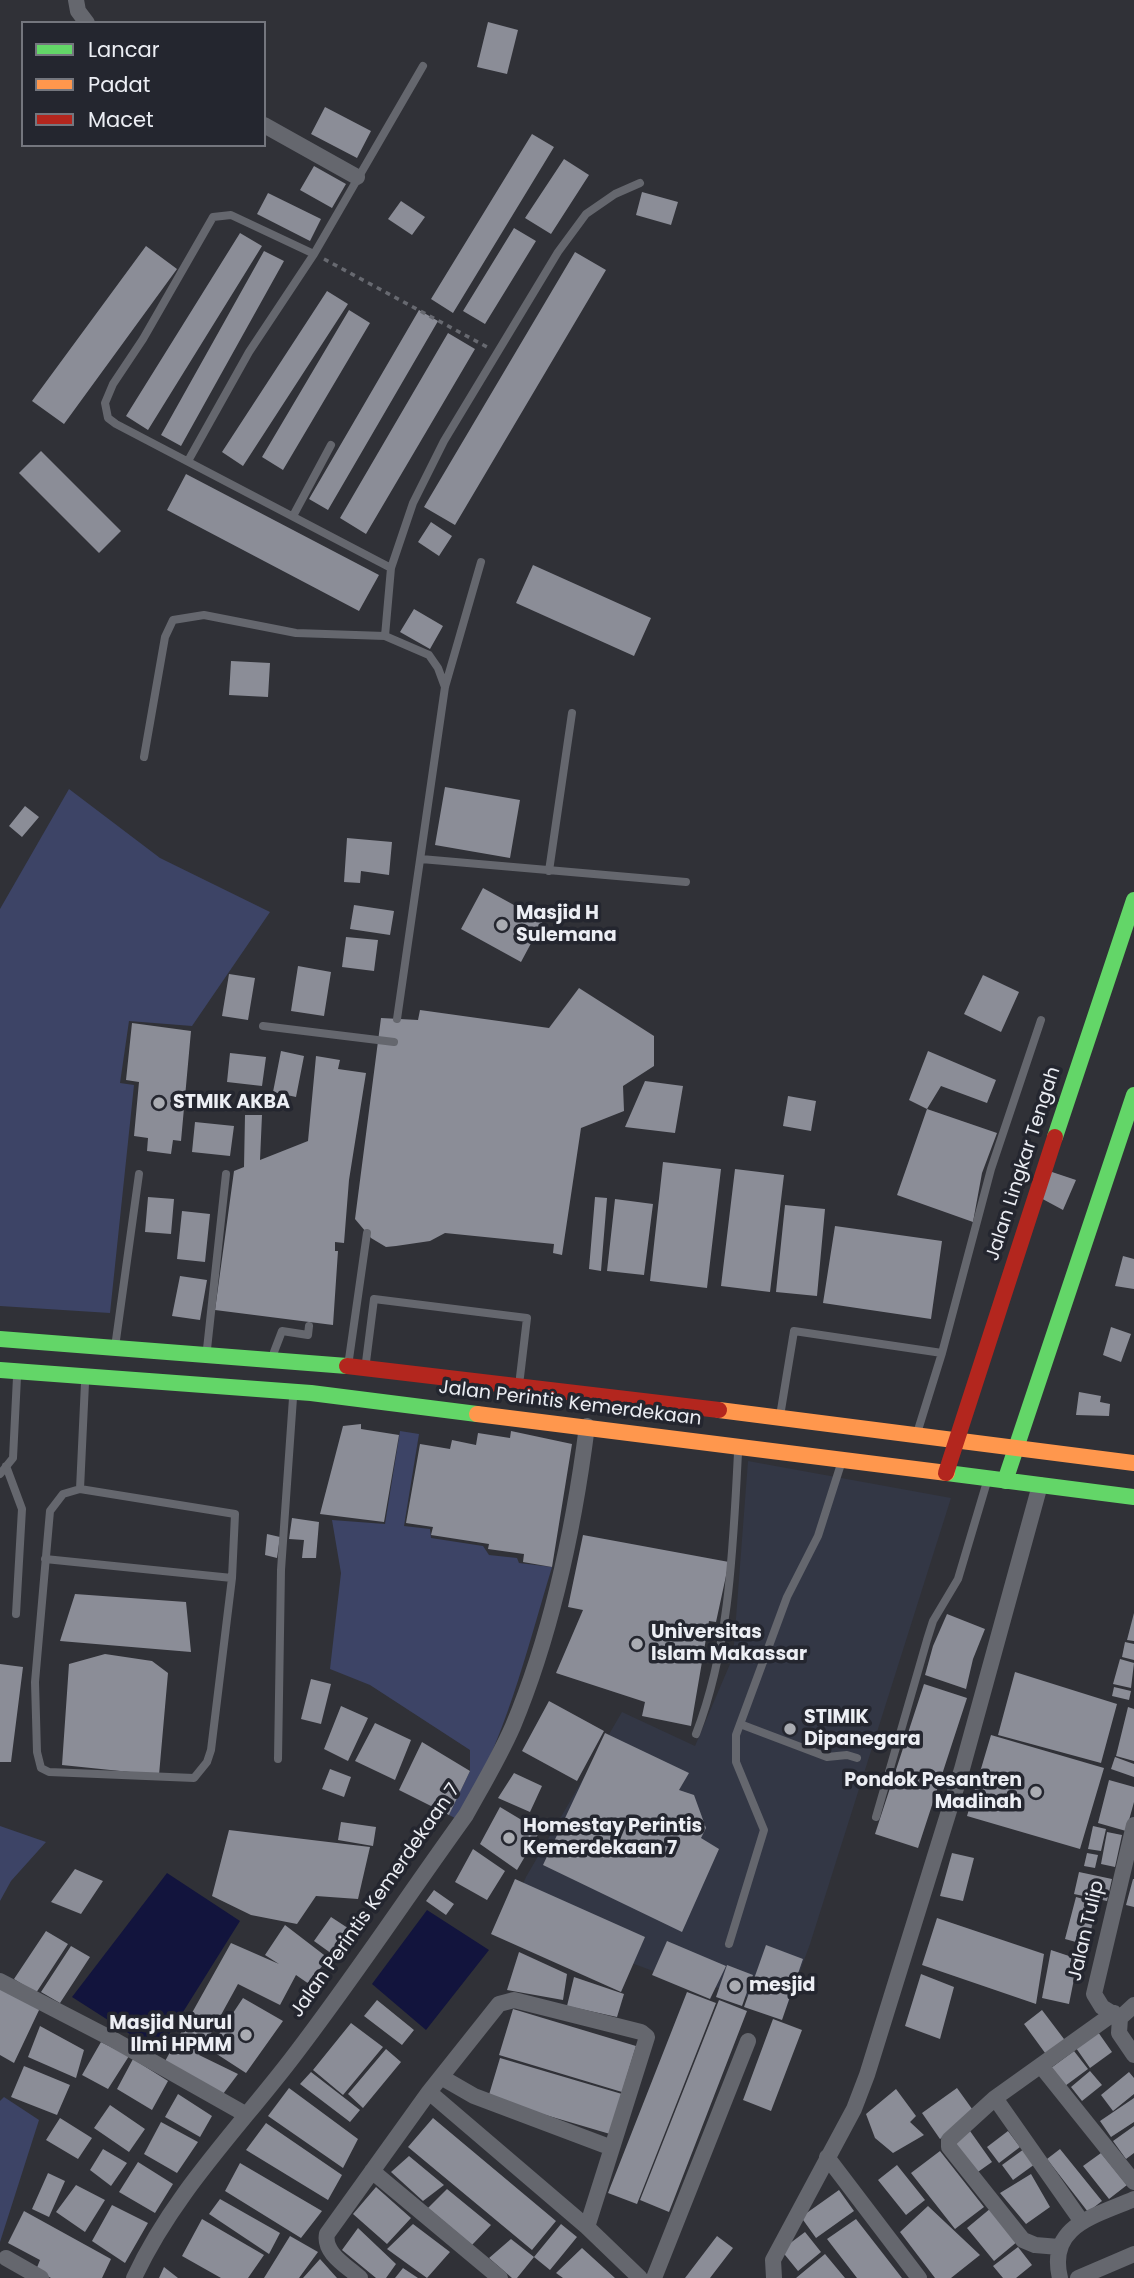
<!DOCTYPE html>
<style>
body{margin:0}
#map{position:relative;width:1134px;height:2278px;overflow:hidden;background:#303137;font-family:Poppins,sans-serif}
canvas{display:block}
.legend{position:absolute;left:21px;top:21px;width:245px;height:126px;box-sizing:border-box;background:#24262f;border:2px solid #74767e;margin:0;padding:9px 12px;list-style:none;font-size:21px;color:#eceef4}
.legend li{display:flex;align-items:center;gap:14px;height:35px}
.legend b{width:35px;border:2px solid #74767e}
</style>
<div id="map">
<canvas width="1134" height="2278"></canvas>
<ul class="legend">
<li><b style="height:9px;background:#63d668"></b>Lancar</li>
<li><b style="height:9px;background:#ff974d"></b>Padat</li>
<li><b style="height:9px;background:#b3261e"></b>Macet</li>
</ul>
</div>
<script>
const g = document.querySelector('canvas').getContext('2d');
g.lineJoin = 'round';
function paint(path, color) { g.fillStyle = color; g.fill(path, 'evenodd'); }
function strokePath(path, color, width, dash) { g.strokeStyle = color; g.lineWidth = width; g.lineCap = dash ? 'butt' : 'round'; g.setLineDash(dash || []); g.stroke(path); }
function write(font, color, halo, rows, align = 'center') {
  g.font = font + ' Poppins,sans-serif'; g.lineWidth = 7; g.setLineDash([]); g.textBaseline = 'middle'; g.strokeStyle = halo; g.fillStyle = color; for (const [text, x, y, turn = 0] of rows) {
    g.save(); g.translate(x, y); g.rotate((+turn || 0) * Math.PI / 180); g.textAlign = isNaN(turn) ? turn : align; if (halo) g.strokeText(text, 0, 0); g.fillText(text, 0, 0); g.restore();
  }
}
paint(new Path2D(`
 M748,1461l203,37 -141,446 -24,65 -90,-28 -27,-4 -126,-47 -42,1 25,-54 96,-165 73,34 38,-89z`), '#333745');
paint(new Path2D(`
 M69,789l91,69 110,54 -78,114 -63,-5 -9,62 14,2 -24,228 -110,-7v-397z
 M400,1431l19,3 -15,92 26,3 1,9 52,8 6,9 28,3 2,5 33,4c-26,85 -47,177 -95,252l-8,-4 21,-44v-21l-100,-65 -40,-16 11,-96 -9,-53 53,4z
 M0,1826l46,16 -35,39 -11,20z
 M4,2097l35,23 -39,122v-141z`), '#3d4466');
paint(new Path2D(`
 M167,1873l73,48 -82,131 -86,-55z
 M427,1910l62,40 -63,80 -54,-46z`), '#12143d');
paint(new Path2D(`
 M488,22l30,8 -11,44 -30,-7z
 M325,107l46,24 -14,27 -46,-24z
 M532,134l22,13 -101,166 -22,-14z
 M564,159l25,16 -38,59 -26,-16z
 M314,166l32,18 -14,24 -32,-18z
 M642,192l36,10 -7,23 -35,-10z
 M268,193l53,26 -11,22 -53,-27z
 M401,201l24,16 -13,18 -24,-16z
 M514,228l22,13 -51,83 -22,-13z
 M240,233l22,13 -114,184 -22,-14z
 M146,246l31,23 -113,155 -32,-23z
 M264,251l20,10 -103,185 -20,-11z
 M575,252l31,18 -151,255 -31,-18z
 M327,291l21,13 -105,162 -21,-14z
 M349,310l21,13 -87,147 -21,-13z
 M419,310l19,11 -110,189 -19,-11z
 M448,333l27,16 -109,185 -26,-16z
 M41,451l80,80 -22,22 -80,-80z
 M186,474l193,101 -20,36 -192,-101z
 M431,522l21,14 -13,20 -21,-14z
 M533,565l118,53 -17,38 -118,-53z
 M414,609l29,17 -13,23 -30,-17z
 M231,661l39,2 -2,34 -39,-2z
 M445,787l75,13 -10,58 -75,-13z
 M25,806l14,11 -17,20 -13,-11z
 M347,838l45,4 -3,33 -28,-4 -1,12 -16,-1z
 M483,888l60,33 -22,41 -60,-33z
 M354,905l40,6 -4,24 -40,-6z
 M346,937l32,3 -4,31 -32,-4z
 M298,966l33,6 -7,44 -33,-5z
 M229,974l26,4 -7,42 -26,-4z
 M983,975l36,17 -18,40 -37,-18z
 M579,988l75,48v30l-31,20 1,25 -43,17 -19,127 -9,-2 1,-9 -109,-11 -15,8 -34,5 -10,1 -15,-9 -16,-19 26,-201 37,2 2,-10 129,18z
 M132,1023l59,8 -10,110 -8,-1 -2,14 -24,-3 1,-13 -14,-2 5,-54 -13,-2z
 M281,1051l23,5 -8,41 -23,-5z
 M928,1051l68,29 -9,23 -46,-17 -14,23 70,24 -15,40 -9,49 -76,-27 30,-86 -18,-9z
 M230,1053l36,4 -4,29 -35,-4z
 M316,1056l24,4 -2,9 28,4 -17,107 -5,63 -9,-1v9h3l-5,74 -118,-15 19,-139 10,-4 1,-52h17l-2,45 48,-19z
 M645,1081l38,5 -8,47 -50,-6z
 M788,1096l28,5 -5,30 -28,-5z
 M195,1122l39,4 -4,30 -38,-4z
 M663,1162l58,7 -14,119 -57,-7z
 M735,1169l49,6 -14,117 -49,-6z
 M1046,1170l30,10 -13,30 -26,-14z
 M148,1197l26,2 -3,35 -26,-2z
 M595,1197l12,1 -6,73 -12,-2z
 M615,1199l38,5 -9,71 -37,-4z
 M785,1205l40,4 -8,87 -41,-4z
 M182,1211l28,3 -5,48 -28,-3z
 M835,1226l107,15 -11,78 -108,-16z
 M1123,1256l11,3v30l-19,-3z
 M180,1276l27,4 -7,40 -28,-4z
 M1111,1327l20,7 -10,28 -18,-7z
 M1079,1392l22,4 -1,6 10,2 -1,12 -33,-1z
 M361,1424v5l38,6 -15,87 -64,-8 23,-88z
 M511,1431l61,13 -20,123 -29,-5 1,-8 -36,-5 1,-5 -58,-9 2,-8 -27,-4 14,-79 30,5 2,-9 24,5 2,-12 32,5z
 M292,1518l27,4 -3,36h-14l2,-18 -15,-1z
 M267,1534l13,3 -3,21 -12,-3z
 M583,1535l146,27 -13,60 -7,-1 -18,105 -49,-10 3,-14 -89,-29 27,-63 -15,-3z
 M75,1594l111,8 5,50 -131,-11z
 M1134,1613v28l-7,-1z
 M947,1614l38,15 -12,30 -7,30 -41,-14 8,-29z
 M1125,1642l9,2v16l-12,-3z
 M105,1654l47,7 16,12 -9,102 -97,-10 7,-101z
 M1120,1659l14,4 -3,25 -18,-4z
 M0,1664l23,3 -12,95h-11z
 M1015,1672l102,32 -16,59 -103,-28z
 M311,1679l20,5 -10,40 -20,-5z
 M924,1684l43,14 -49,150 -43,-14z
 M1114,1687l17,4 -2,9 -17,-4z
 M549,1701l55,30 -27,50 -55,-30z
 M341,1706l27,12 -20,43 -24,-12z
 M1128,1707l6,2v52l-18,-5z
 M375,1723l36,17 -16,40 -40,-19z
 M605,1733l84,40 -10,17 15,5 12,33 -5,10 18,11 -37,83 -139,-67z
 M991,1735l113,33 -24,81 -113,-33z
 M422,1742l48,29 -21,44 -50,-25z
 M1115,1757l19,7v13l-23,-8z
 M330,1769l21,8 -7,20 -22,-8z
 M514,1773l28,13 -12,26 -32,-14z
 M1109,1780l25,7v15l-8,29 -28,-8z
 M500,1807l40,24 -23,39 -37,-26z
 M341,1822l35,5 -3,19 -35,-6z
 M1093,1826l13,3 -5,22 -13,-2z
 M229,1830l141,17 -12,52 -42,-3 -19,28 -46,-9 -39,-19z
 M1107,1832l15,3 -7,32 -14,-3z
 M473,1849l32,22 -18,29 -32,-18z
 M952,1853l22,5 -11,43 -23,-5z
 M1087,1853l11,2 -3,13 -11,-2z
 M75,1869l28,12 -22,33 -30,-12z
 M1079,1872l33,7 -5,22 -33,-7z
 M515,1879l130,58 -24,55 -130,-58z
 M1133,1879h1v28l-8,-2z
 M434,1890l20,14 -8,11 -20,-14z
 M1076,1897l22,6 -11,42 -22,-6z
 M331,1917l26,17 -18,25 -25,-18z
 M937,1918l107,36 -8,50 -114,-39z
 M285,1925l43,33 -19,26 -13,-9 -16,30 -42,-21 -39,71 39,19 -18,24 -56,-35 67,-120 48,21 -14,-9z
 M46,1931l22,13 -32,49 -22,-14z
 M667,1941l59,25 -16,33 -58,-24z
 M766,1945l37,14 -21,61 -38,-13z
 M71,1946l19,11 -30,46 -19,-11z
 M1051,1950l27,9 -9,45 -27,-6z
 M519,1952l48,22 -4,26 -56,-10z
 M727,1965l26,10 -11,31 -26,-9z
 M921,1974l33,13 -14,52 -35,-13z
 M574,1977l50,17 -7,23 -50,-11z
 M0,1986l40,22 -26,55 -14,-8z
 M687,1992l29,11 -79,201 -29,-11z
 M243,1998l40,23 -37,52 -37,-24z
 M377,2000l37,30 -12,15 -38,-29z
 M719,2000l28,11 -78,201 -29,-12z
 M513,2009l123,37 -14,46 -123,-37z
 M1042,2010l25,33 -19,14 -24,-33z
 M773,2019l29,11 -31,81 -28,-11z
 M351,2023l32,24 -40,48 -30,-25z
 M40,2026l44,24 -8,28 -48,-21z
 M1098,2032l14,20 -22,16 -14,-20z
 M101,2042l28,14 -21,33 -26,-14z
 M386,2049l15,13 -38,46 -15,-14z
 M1074,2051l14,18 -23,17 -14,-18z
 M500,2058l122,36 -12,40 -122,-36z
 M133,2059l35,22 -16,29 -35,-21z
 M24,2066l46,19 -13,30 -46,-18z
 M1090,2071l12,14 -20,16 -11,-14z
 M311,2072l49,38 -10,12 -50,-38z
 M1129,2072l5,6v16l-21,17 -12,-16z
 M289,2088l69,51 -15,29 -75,-52z
 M957,2088l18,25 -35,26 -18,-26z
 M896,2089l20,27 -6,6 14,13 -31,18 -18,-15 -9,-24z
 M178,2094l34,22 -12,21 -35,-20z
 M1134,2098v24l-23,15 -11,-16z
 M110,2105l35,24 -16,23 -35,-24z
 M60,2118l32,20 -14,21 -32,-19z
 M433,2118l123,103 -24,29 -124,-103z
 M161,2122l37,20 -21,31 -33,-19z
 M266,2123l76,52 -14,25 -82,-50z
 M1134,2126v27l-8,6 -13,-18z
 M970,2131l22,31 -17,12 -23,-30z
 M1008,2131l12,16 -21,16 -12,-16z
 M103,2149l24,14 -16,23 -21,-16z
 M1024,2149l11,15 -22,16 -11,-15z
 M1060,2149l42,52 -14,11 -41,-53z
 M940,2151l44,56 -29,22 -44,-56z
 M1101,2153l26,32 -18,14 -26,-33z
 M409,2156l35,29 -21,16 -32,-29z
 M138,2162l35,22 -18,29 -36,-21z
 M240,2163l82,48 -21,27 -76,-47z
 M897,2165l28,35 -19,15 -28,-35z
 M48,2173l17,8 -16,36 -17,-8z
 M1031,2174l19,33 -24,17 -26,-31z
 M76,2185l29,15 -20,32 -29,-20z
 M376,2187l35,31 -24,26 -34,-30z
 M447,2189l44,36 -19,20 -44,-37z
 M839,2190l15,21 -38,27 -15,-21z
 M220,2199l60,34 -11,21 -60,-40z
 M112,2205l36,18 -23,40 -33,-22z
 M928,2206l52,49 -29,23h-16l-35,-46z
 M991,2208l27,33 -24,20 -27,-33z
 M24,2211l87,48 -9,19h-51l-15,-8 4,-10 -32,-17z
 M202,2219l62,36 -16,23h-27l-39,-22z
 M856,2219l46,59h-45l-30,-39z
 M413,2224l37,28 -23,26 -40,-29z
 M561,2224l16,13 -27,33 -16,-13z
 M358,2228l38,36 -10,14h-10l-34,-28z
 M805,2232l16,20 -23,19 -17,-21z
 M290,2236l28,16 -19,26h-35z
 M717,2236l16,12 -23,30h-25z
 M511,2239l23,18 -17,21h-5l-23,-20z
 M1018,2247l14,18 -16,13h-13l-10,-12z
 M582,2248l33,30h-52l-7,-5z
 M825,2254l20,24h-49z
 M320,2259l17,19h-34z
 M164,2267l14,11h-19z
 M403,2268l15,10h-23z`), '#8b8d97');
strokePath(new Path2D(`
 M324,259l163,88`), '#676970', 3.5, [5, 5]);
strokePath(new Path2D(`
 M314,254l-83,-39 -18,2 -70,122 -30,45 -8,19 3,15 8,6 275,144
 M188,461l61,-109 65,-98 109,-188
 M293,516l38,-71
 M385,636l6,-68 22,-65 31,-62 114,-189 28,-38 29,-20 25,-11
 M144,757l21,-120 8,-17 31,-5 92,18 89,3 44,19 9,13 7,19
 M421,859l265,23
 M549,871l23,-158
 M397,1019l48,-332 36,-125
 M263,1026l131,16
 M116,1340l23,-166
 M207,1349l19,-175
 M274,1352l8,-21 26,4 1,-9
 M349,1359l18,-126
 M366,1362l8,-63 153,19 -7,59
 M781,1410l13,-79 148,22
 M918,1430l24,-77 49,-184 50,-149
 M6,1466l16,43 -6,105
 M0,1474l13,-16 4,-81
 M80,1489l155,25 -3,64 -21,172 -4,12 -13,16 -145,-6 -8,-4 -4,-16 -2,-70 15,-171 13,-17z
 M80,1489l5,-106
 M45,1559l187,19
 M740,1724l87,33 20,-2 10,3
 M696,1734c34,-88 37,-188 42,-281
 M278,1759l3,-189 12,-172
 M876,1817l51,-177 6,-19 25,-42 28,-94
 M729,1944l35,-114 -28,-68v-27l51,-138 31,-61 22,-69`), '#65676e', 8);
strokePath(new Path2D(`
 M76,0l2,11 9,12
 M264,125l93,52
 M0,1981l114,59 131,74
 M1120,2018l-18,-11 -8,-13 40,-169
 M1120,2018l-1,15 15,22
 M1120,2018l14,-13
 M1041,2066l93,116
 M441,2077l33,19 138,52
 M429,2092l158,135
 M995,2098l87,124
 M827,2157l92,121
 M372,2171l128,107
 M1059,2247l-24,-2 -12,-5 -74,-93v-7l46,-42 119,-85
 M6,2258l35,20
 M134,2278c37,-80 98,-143 152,-212 63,-81 120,-168 180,-251 16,-29 34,-59 47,-89 40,-96 61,-198 74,-300
 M360,2278c-13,-12 -37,-25 -33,-44l102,-142 70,-88 15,-4 127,32 6,5 -60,190 53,51
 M654,2278l94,-237
 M774,2278l-1,-18 81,-151 13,-34 95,-306 78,-284
 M1060,2278c-13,-53 36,-62 74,-79
 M1078,2278l56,-24`), '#65676e', 16);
strokePath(new Path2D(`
 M1055,1137l79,-237
 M0,1339l347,27
 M0,1370l311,23 166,21
 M947,1473l187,24
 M1005,1481l129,-386`), '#63d668', 16);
strokePath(new Path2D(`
 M719,1410l415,53
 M477,1414l470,59`), '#ff974d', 16);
strokePath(new Path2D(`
 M347,1366l372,44
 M946,1473l109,-336`), '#b3261e', 16);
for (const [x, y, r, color] of [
 [502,925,7,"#aaacb2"],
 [159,1103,7,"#aaacb2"],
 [637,1644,7,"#aaacb2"],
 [790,1729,7,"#aaacb2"],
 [1036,1792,7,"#aaacb2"],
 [509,1838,7,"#aaacb2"],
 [735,1986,7,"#aaacb2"],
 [246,2035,7,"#aaacb2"]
]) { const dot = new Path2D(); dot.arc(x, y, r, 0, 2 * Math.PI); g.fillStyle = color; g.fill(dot); strokePath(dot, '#24262f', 2.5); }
write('bold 19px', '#eceef4', '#24262f', [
 ["Masjid H",516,914],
 ["Sulemana",516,936],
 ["STMIK AKBA",173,1103],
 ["Universitas",651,1633],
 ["Islam Makassar",651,1655],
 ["STIMIK",804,1718],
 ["Dipanegara",804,1740],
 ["Pondok Pesantren",1022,1781,"right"],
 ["Madinah",1022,1803,"right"],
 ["Homestay Perintis",523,1827],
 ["Kemerdekaan 7",523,1849],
 ["mesjid",749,1986],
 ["Masjid Nurul",232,2024,"right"],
 ["Ilmi HPMM",232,2046,"right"]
], 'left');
write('19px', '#eceef4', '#24262f', [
 ["Jalan Lingkar Tengah",1024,1164,-72],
 ["Jalan Perintis Kemerdekaan",570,1404,7],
 ["Jalan Perintis Kemerdekaan 7",376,1901,-55],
 ["Jalan Tulip",1087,1931,-77]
]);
</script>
